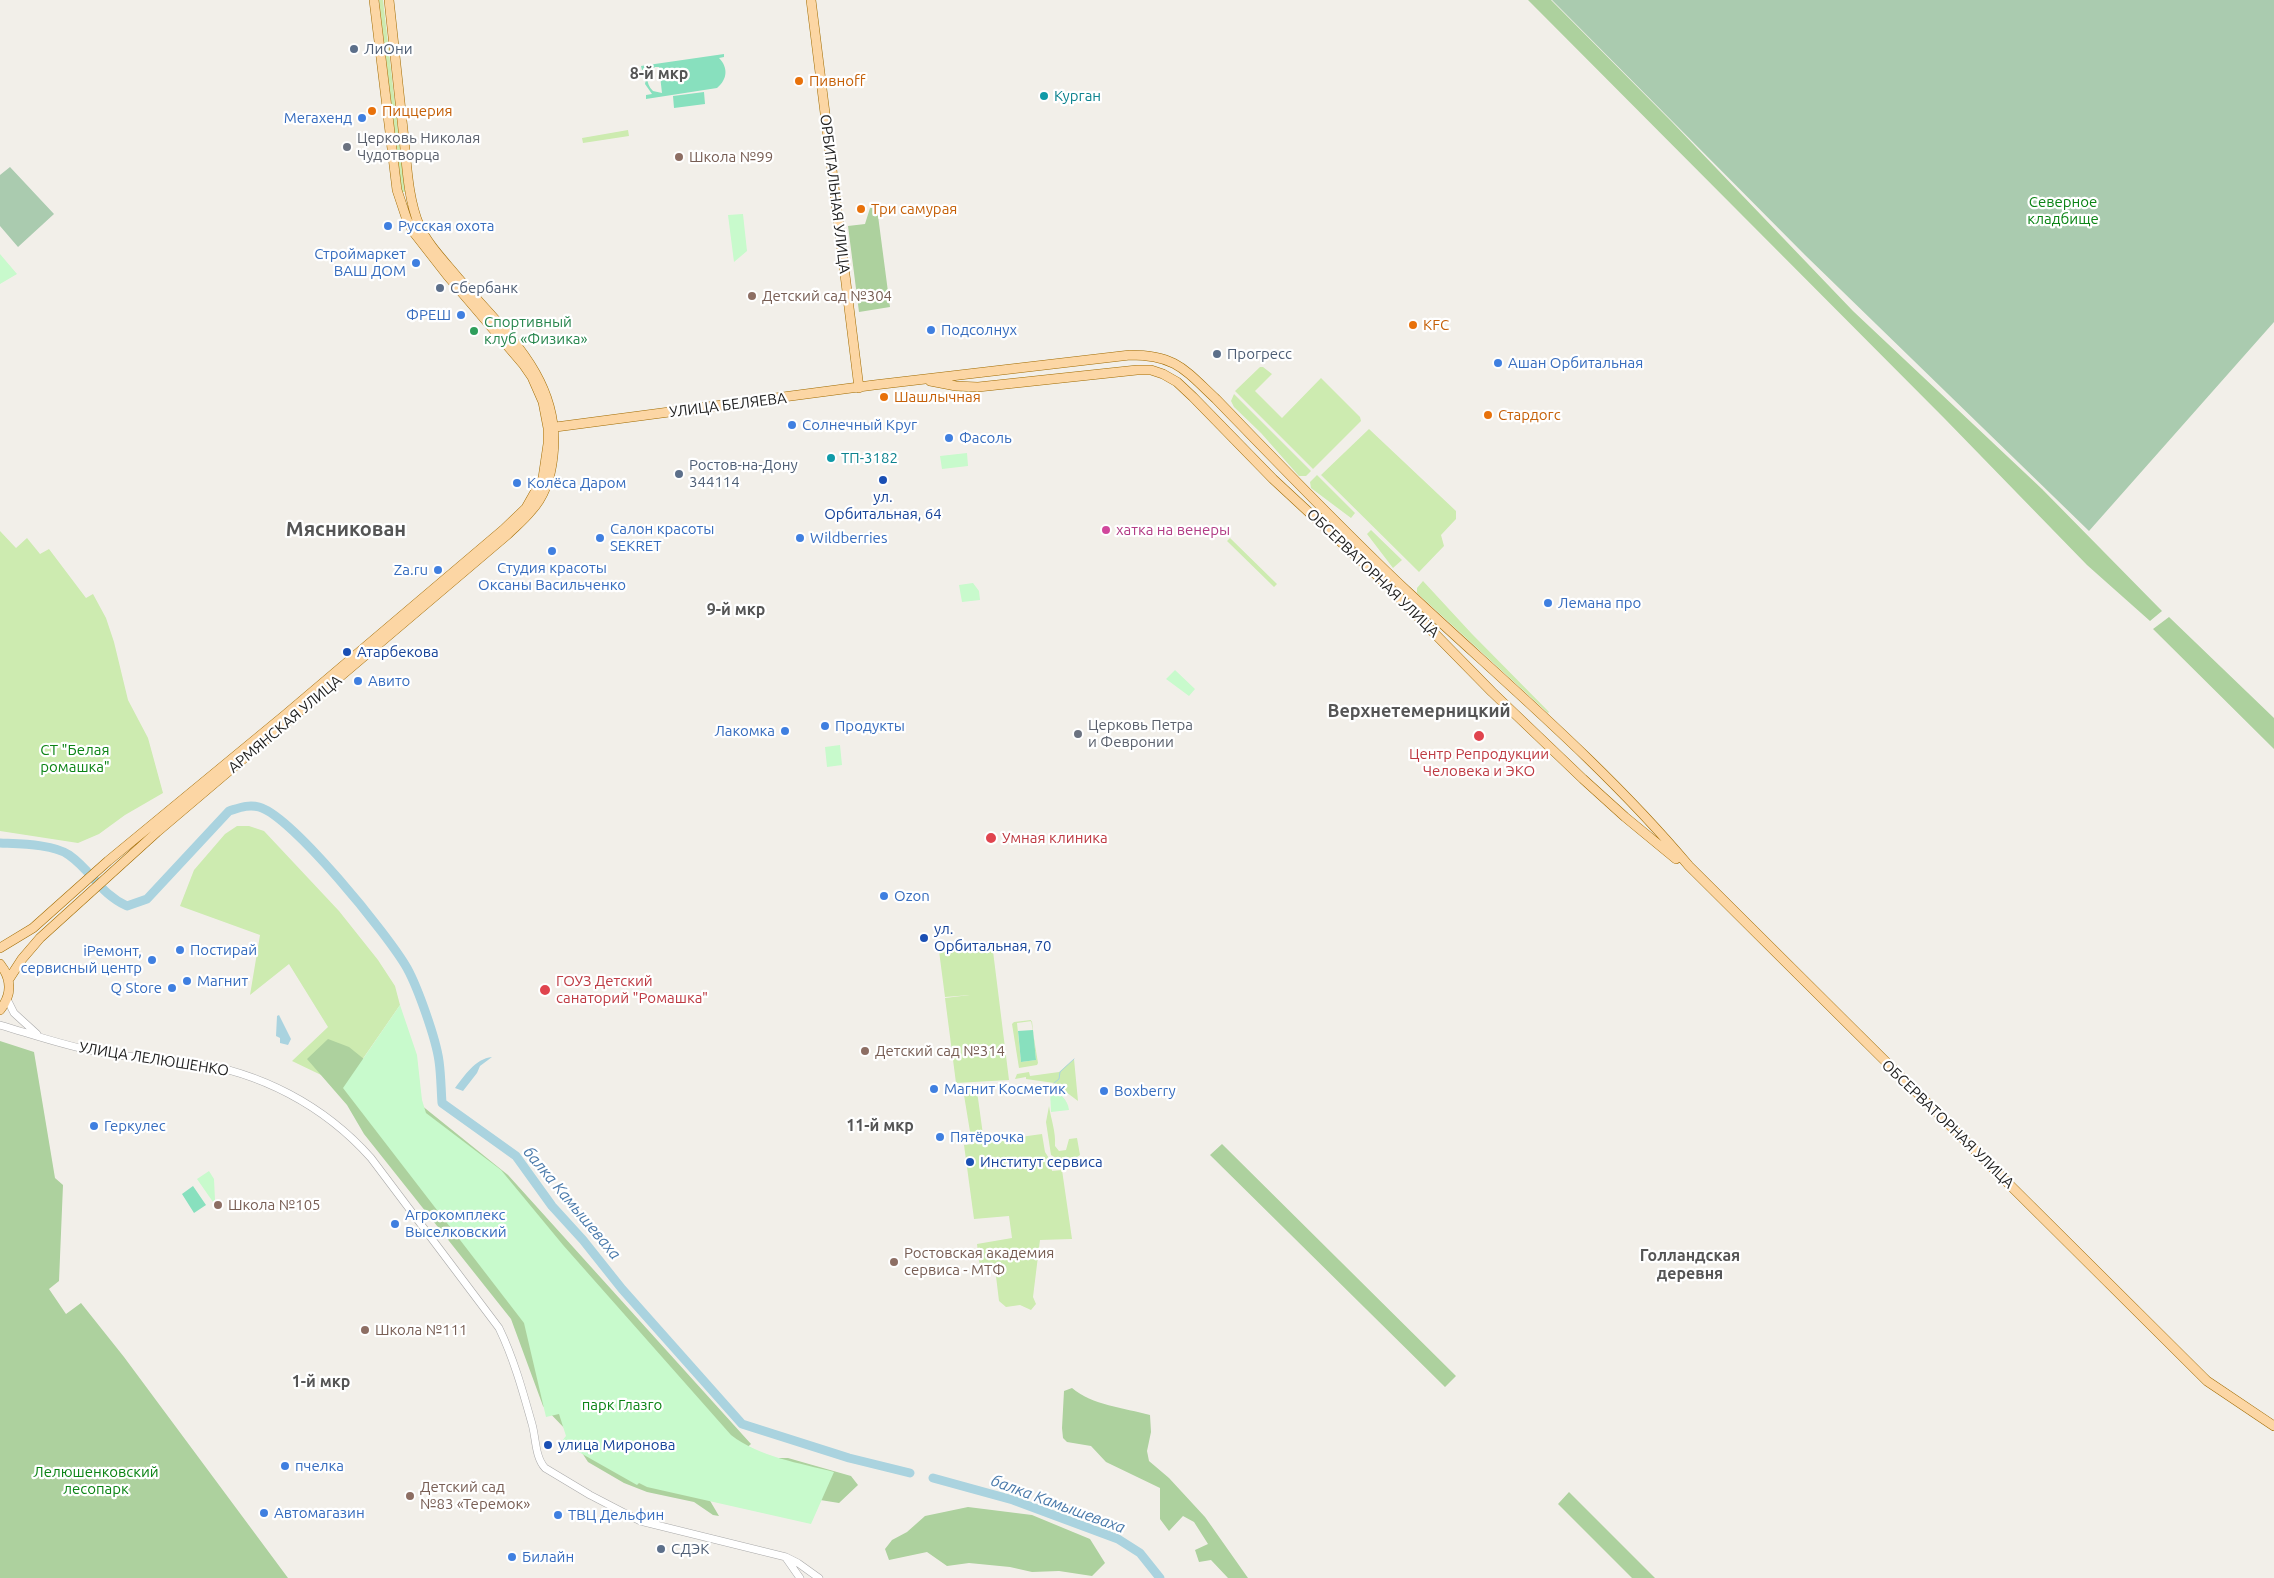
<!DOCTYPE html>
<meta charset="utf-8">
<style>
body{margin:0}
canvas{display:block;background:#f2efe9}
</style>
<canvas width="2274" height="1578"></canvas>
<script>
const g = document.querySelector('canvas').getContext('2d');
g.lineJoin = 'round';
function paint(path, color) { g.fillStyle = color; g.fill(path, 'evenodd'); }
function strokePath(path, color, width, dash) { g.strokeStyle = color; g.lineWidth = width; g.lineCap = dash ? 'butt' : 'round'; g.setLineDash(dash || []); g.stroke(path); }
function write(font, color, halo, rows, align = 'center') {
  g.font = font + ' Ubuntu,sans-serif'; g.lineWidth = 4.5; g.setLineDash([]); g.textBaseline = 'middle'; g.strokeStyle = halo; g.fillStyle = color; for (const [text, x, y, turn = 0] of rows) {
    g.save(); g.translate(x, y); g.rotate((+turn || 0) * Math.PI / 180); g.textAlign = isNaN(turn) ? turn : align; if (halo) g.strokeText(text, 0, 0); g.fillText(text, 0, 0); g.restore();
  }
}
paint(new Path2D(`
 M379,0h4l22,192h-3z
 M628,130l1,6 -46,7 -1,-5z
 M1260,367h3l9,7 -17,17 27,27 39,-40 39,39 1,4 -48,48 -78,-78z
 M1234,394l77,77 -5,5h-7l-38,-43 -27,-26 -3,-6z
 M1369,429l87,82v8l-15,16 3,11 -25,26 -98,-97z
 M1317,475l38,38 -4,5 -40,-30 -1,-6z
 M1371,530l31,30 -9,8 -26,-34z
 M0,531l16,17 11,-10 13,16 9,-5 37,49 7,-4 13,24 8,24 14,58 20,38 15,55 -38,22 -26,19 -21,9 -78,-12z
 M1230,538l47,46 -3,3 -47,-46z
 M1423,581l49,53 77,78 -1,1 -131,-120v-5z
 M237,826h12l15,5 75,80 39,49 17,26 5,19 -56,81 -52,-25 36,-34 -39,-63 -39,31 10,-60 -80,-29 14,-36 31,-36z
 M992,943l17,137 -53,3 -11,-85 25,-3 -25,2 -6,-46z
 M1031,1020l7,43 -1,2 -18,3 -7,-44 2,-2zM1032,1021l4,39 -15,2 -4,-39z
 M1074,1059l4,42 -24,-18 -28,-4v-2l-11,2 2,-5 12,-2 1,4 29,-4z
 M963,1089l14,2 7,51 58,-8 3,18 7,11v8l10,-1 10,69 -32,1 -7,57 3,7 -5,6 -11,-5 -14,2 -7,-6 -4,-33h-15l-3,-24 35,-6 -3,-22 -35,3 -10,-74 8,-1z
 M1049,1106c2,14 7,25 6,40l4,5 7,-1 3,-11 8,-1 3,17 -3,2 -19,2 -7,-4 -5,-33z`), '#cdebb0');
paint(new Path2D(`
 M1528,0h23l121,122 181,189 189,178 120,122 -12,10 -63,-56 -142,-146z
 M870,208h7l13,99 -31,5 -11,-86 17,-2z
 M2169,617l105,101v31l-121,-120z
 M328,1039l21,8 159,128 243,269 -19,17 -23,38 10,17 -6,-1 -19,-13 -47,-10 -23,-9 -36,-21 -19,-29 -26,-27 -32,-87 -147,-185 -17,-29 -40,-46z
 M0,1041l34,11 21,126 8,7 -4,96 -10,8 17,25 15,-11 43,54 164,221h-288z
 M1222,1144l234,232 -11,11 -235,-232z
 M1072,1388c20,17 52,20 78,27l1,17 -4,19 2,10 20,17 36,39 43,61h-20l-17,-18 -12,2 -4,-12 13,-6 -14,-22 -11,-6 -14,15 -9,-12v-31l-54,-26 -15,-16 -24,-4 -4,-4 -1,-10 2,-37z
 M776,1458h12l63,18 7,9 -19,18 -25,-4z
 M1569,1492l86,86h-23l-74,-74z
 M968,1507l64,8 41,17 17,7 15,24 -13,13 -33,-5 -27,1 -22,-5 -41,-4 -22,3 -20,-14 -38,8 -4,-11 7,-9 15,-8 18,-16z`), '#add19e');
paint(new Path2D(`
 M1552,0h722v322l-185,209 -284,-276z
 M10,167l44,47 -36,33 -18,-21v-51z`), '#aacbaf');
paint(new Path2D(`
 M743,214l4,37 -13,11 -6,-47z
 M0,254l17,20 -17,10z
 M967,453l1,13 -26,3 -2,-13z
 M973,583l6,8 1,9 -18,2 -3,-17z
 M1175,670l20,19 -6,7 -23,-17z
 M840,745l2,20 -15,2 -2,-20z
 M400,1005l17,50 5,45 4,13 75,57 62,75 168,190c28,22 69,28 103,37l-23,52 -164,-37 -8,-4 -2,2 -76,-43 5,-6 -7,-22 -13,3 -22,-94 -181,-235z
 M1050,1090c10,2 18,10 19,20l-18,2z
 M209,1171l5,8 1,21 -2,2 -16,-23z`), '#c8facc');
paint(new Path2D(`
 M724,54v3l-5,1c9,9 9,21 -2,30l-71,11v-4l6,-1 -7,-10 3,-15 -6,1 -1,-4zM655,67h4l3,26 -9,-2c-8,-8 -7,-17 2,-24z
 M704,92l1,12 -31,4 -1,-12z
 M1033,1030l3,30 -15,2 -3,-31z
 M193,1186l13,19 -12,8 -12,-19z`), '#88e0be');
paint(new Path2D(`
 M279,1015l12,24 -3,6 -8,-2v-5l-4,-2 1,-20z
 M492,1057l-12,9 -3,7 -14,18 -8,-3c10,-13 20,-29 37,-31z`), '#aad3df');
strokePath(new Path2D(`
 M1054,1083l5,-4 1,-7 14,-13`), '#aad3df', 1);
strokePath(new Path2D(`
 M0,843c19,1 54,1 69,12 24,17 30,38 58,51l20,-7 82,-88c10,-3 19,-7 30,-4 32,8 130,129 148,161 11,20 29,71 32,93 2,14 2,28 3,42l74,53 36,50 31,34 39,49 120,135 107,34 61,15
 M933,1478l80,22 105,39 22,14 20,25`), '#aad3df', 9);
const minor = new Path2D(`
 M7,999l7,14 23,21
 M0,1025c34,10 68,22 103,28 29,5 58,5 87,9 70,10 134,43 181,96l128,170c15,31 24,64 33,96 4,14 3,33 13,44l45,27 50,26 146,36 12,6 21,15
 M786,1558l14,20`);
const major = new Path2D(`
 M811,0l48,388
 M930,381l26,5 22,1 159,-17h14l12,4 14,8 16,15 80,82 110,102 109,111 91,87 42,38 51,42
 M548,428l326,-43 256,-30c46,0 55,15 86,44 63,65 126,131 192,193 95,89 197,174 281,274l518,515 67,45
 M0,948l33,-20 75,-67 177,-146 218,-185 23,-22 17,-30 5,-34v-16l-5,-26 -11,-25 -9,-13 -76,-89 -32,-41 -8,-14 -10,-30 -23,-190
 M0,964c12,15 12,31 0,46
 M9,979l13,-20 18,-21 117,-106 350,-297c8,-8 17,-15 24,-24 14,-15 20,-35 22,-55 9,-77 -48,-123 -94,-177 -13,-16 -32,-35 -40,-54 -11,-27 -12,-58 -15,-86 -5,-46 -10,-93 -15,-139`);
strokePath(minor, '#a9a9a9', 8);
strokePath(major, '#a06b00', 10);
strokePath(minor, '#fff', 7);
strokePath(major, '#fcd6a4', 9);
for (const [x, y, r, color] of [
 [354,49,5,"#5c6f8a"],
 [799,81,5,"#e8710a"],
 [1044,96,5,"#0f9aa8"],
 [372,111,5,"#e8710a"],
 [362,118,5,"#3f7fe0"],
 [347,147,5,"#6b7280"],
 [679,157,5,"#8d6e63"],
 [861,209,5,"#e8710a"],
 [388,226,5,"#3f7fe0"],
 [416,263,5,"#3f7fe0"],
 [440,288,5,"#5c6f8a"],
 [752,296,5,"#8d6e63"],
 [461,315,5,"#3f7fe0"],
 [1413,325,5,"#e8710a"],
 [931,330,5,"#3f7fe0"],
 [474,331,5,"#2e9e5b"],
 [1217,354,5,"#5c6f8a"],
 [1498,363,5,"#3f7fe0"],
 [884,397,5,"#e8710a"],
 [1488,415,5,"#e8710a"],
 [792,425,5,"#3f7fe0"],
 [949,438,5,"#3f7fe0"],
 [831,458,5,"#0f9aa8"],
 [679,474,5,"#5c6f8a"],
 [883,480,5,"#1a4fb4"],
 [517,483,5,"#3f7fe0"],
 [1106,530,5,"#d1479c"],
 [600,538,5,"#3f7fe0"],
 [800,538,5,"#3f7fe0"],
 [552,551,5,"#3f7fe0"],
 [438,570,5,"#3f7fe0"],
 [1548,603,5,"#3f7fe0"],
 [347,652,5,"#1a4fb4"],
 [358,681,5,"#3f7fe0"],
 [825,726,5,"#3f7fe0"],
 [785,731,5,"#3f7fe0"],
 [1078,734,5,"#6b7280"],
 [1479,736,6,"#e0444e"],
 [991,838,6,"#e0444e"],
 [884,896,5,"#3f7fe0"],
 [924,938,5,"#1a4fb4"],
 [180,950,5,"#3f7fe0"],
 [152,960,5,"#3f7fe0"],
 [187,981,5,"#3f7fe0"],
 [172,988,5,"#3f7fe0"],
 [545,990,6,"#e0444e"],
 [865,1051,5,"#8d6e63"],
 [934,1089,5,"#3f7fe0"],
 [1104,1091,5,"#3f7fe0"],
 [94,1126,5,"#3f7fe0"],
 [940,1137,5,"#3f7fe0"],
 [970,1162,5,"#1a4fb4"],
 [218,1205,5,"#8d6e63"],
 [395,1224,5,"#3f7fe0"],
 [894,1262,5,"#8d6e63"],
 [365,1330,5,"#8d6e63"],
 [548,1445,5,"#1a4fb4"],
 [285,1466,5,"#3f7fe0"],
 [410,1496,5,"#8d6e63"],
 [264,1513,5,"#3f7fe0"],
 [558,1515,5,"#3f7fe0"],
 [661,1549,5,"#5c6f8a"],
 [512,1557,5,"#3f7fe0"]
]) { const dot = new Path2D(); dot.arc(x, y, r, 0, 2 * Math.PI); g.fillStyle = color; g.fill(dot); strokePath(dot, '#fff', 2); }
write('15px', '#4e5e75', '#fff', [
 ["ЛиОни",364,49],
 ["Сбербанк",450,288],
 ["Прогресс",1227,354],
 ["Ростов-на-Дону",689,465],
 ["344114",689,482],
 ["СДЭК",671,1549]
], 'left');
write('15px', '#c56008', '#fff', [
 ["Пивноff",809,81],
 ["Пиццерия",382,111],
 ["Три самурая",871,209],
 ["KFC",1423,325],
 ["Шашлычная",894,397],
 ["Стардогс",1498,415]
], 'left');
write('15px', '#0d838f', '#fff', [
 ["Курган",1054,96],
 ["ТП-3182",841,458]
], 'left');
write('15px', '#366cbe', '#fff', [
 ["Мегахенд",352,118,"right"],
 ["Русская охота",398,226],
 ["Строймаркет",406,254,"right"],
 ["ВАШ ДОМ",406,271,"right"],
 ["ФРЕШ",451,315,"right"],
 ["Подсолнух",941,330],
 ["Ашан Орбитальная",1508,363],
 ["Солнечный Круг",802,425],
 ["Фасоль",959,438],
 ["Колёса Даром",527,483],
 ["Салон красоты",610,529],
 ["SEKRET",610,546],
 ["Wildberries",810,538],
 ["Студия красоты",552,568,"center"],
 ["Оксаны Васильченко",552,585,"center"],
 ["Za.ru",428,570,"right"],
 ["Лемана про",1558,603],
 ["Авито",368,681],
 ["Продукты",835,726],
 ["Лакомка",775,731,"right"],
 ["Ozon",894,896],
 ["Постирай",190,950],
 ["iРемонт,",142,951,"right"],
 ["сервисный центр",142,968,"right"],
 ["Магнит",197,981],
 ["Q Store",162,988,"right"],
 ["Магнит Косметик",944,1089],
 ["Boxberry",1114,1091],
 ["Геркулес",104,1126],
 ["Пятёрочка",950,1137],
 ["Агрокомплекс",405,1215],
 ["Выселковский",405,1232],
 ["пчелка",295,1466],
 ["Автомагазин",274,1513],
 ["ТВЦ Дельфин",568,1515],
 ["Билайн",522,1557]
], 'left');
write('15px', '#5b616d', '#fff', [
 ["Церковь Николая",357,138],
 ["Чудотворца",357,155],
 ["Церковь Петра",1088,725],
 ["и Февронии",1088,742]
], 'left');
write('15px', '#785e54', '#fff', [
 ["Школа №99",689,157],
 ["Детский сад №304",762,296],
 ["Детский сад №314",875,1051],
 ["Школа №105",228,1205],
 ["Ростовская академия",904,1253],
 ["сервиса - МТФ",904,1270],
 ["Школа №111",375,1330],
 ["Детский сад",420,1487],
 ["№83 «Теремок»",420,1504]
], 'left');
write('15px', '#222', '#fff', [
 ["ОРБИТАЛЬНАЯ УЛИЦА",835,194,83],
 ["УЛИЦА БЕЛЯЕВА",728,405,-7],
 ["ОБСЕРВАТОРНАЯ УЛИЦА",1373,573,44],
 ["АРМЯНСКАЯ УЛИЦА",285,724,-40],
 ["УЛИЦА ЛЕЛЮШЕНКО",154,1059,9],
 ["ОБСЕРВАТОРНАЯ УЛИЦА",1948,1124,44]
]);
write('15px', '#0c8416', '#fff', [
 ["Северное",2063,202],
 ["кладбище",2063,219],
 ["СТ \"Белая",75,750],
 ["ромашка\"",75,767],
 ["парк Глазго",622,1405],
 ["Лелюшенковский",96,1472],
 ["лесопарк",96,1489]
]);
write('15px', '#27864d', '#fff', [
 ["Спортивный",484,322],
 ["клуб «Физика»",484,339]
], 'left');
write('15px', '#164399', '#fff', [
 ["ул.",883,497,"center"],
 ["Орбитальная, 64",883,514,"center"],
 ["Атарбекова",357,652],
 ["ул.",934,929],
 ["Орбитальная, 70",934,946],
 ["Институт сервиса",980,1162],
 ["улица Миронова",558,1445]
], 'left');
write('15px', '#b23c85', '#fff', [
 ["хатка на венеры",1116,530]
], 'left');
write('15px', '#be3a42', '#fff', [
 ["Центр Репродукции",1479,754,"center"],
 ["Человека и ЭКО",1479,771,"center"],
 ["Умная клиника",1002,838],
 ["ГОУЗ Детский",556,981],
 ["санаторий \"Ромашка\"",556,998]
], 'left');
write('bold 16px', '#555', '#fff', [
 ["8-й мкр",659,74],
 ["9-й мкр",736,610],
 ["11-й мкр",880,1126],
 ["Голландская",1690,1256],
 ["деревня",1690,1274],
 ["1-й мкр",321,1382]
]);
write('italic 16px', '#4a7aab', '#fff', [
 ["балка Камышеваха",572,1203,50],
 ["балка Камышеваха",1058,1504,20]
]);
write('bold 18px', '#555', '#fff', [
 ["Верхнетемерницкий",1419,711]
]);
write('bold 20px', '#555', '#fff', [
 ["Мясникован",346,529]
]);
</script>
